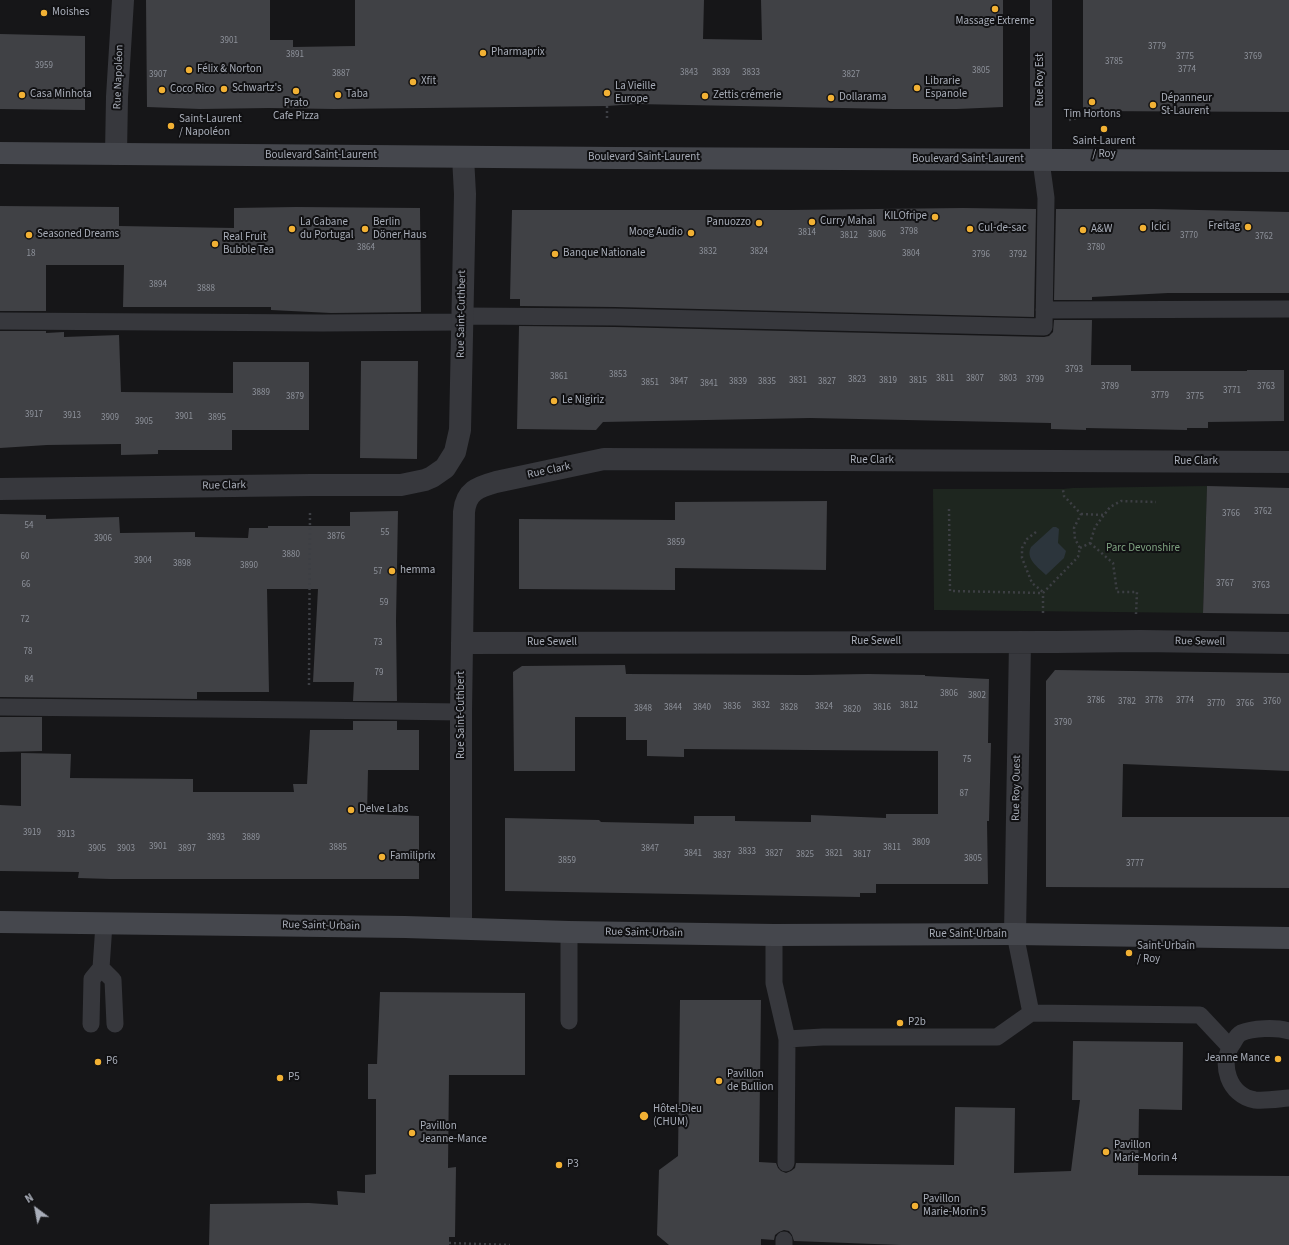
<!DOCTYPE html>
<meta charset="utf-8">
<style>
body{margin:0}
#map{position:relative;width:1289px;height:1245px;overflow:hidden;background:#161618;font-family:"Source Sans 3",sans-serif}
canvas{display:block}
.north{position:absolute;left:16px;top:1189px;width:40px;height:40px;-webkit-text-stroke:3px #111113;paint-order:stroke;rotate:328deg;font-size:11px;font-weight:700;line-height:16px;text-align:center;color:#a8adb8}
.north::after{content:'';display:block;margin:auto;width:14px;height:18px;background:#a8adb8;clip-path:polygon(50% 0,100% 100%,50% 72%,0 100%)}
</style>
<div id="map">
<canvas width="1289" height="1245"></canvas>
<div class="north">N</div>
</div>
<script>
const g = document.querySelector('canvas').getContext('2d');
g.lineJoin = 'round';
function paint(path, color) { g.fillStyle = color; g.fill(path, 'evenodd'); }
function strokePath(path, color, width, dash) { g.strokeStyle = color; g.lineWidth = width; g.lineCap = dash ? 'butt' : 'round'; g.setLineDash(dash || []); g.stroke(path); }
function write(font, color, halo, rows, align = 'center') {
  g.font = font + ' "Source Sans 3",sans-serif'; g.lineWidth = 4; g.setLineDash([]); g.textBaseline = 'middle'; g.strokeStyle = halo; g.fillStyle = color; for (const [text, x, y, turn = 0] of rows) {
    g.save(); g.translate(x, y); g.rotate((+turn || 0) * Math.PI / 180); g.textAlign = isNaN(turn) ? turn : align; if (halo) g.strokeText(text, 0, 0); g.fillText(text, 0, 0); g.restore();
  }
}
paint(new Path2D(`
 M1207,486l-4,127 -269,-3 -1,-121h130l10,-1z`), '#1e261f');
paint(new Path2D(`
 M1053,527h3l3,2 -1,14 8,8 -2,7 -18,17c-8,-8 -21,-16 -15,-28z`), '#2c353c');
paint(new Path2D(`
 M146,0h124v40h23v7l62,-1v-46h349l-1,39 59,1 -1,-40h242v107l-46,2h-64l-257,-5 -29,2 -273,3 -65,-1 -69,1 -53,-2z
 M1083,0h206v112l-206,-1z
 M0,34l85,2v74l-85,-1z
 M0,206l119,1v19l115,2v-20l62,-1 124,1 1,104 -90,1 -60,-3v-3h-148l1,-42h-78v46h-46z
 M963,208l73,1 -2,108 -419,-10 -95,-1v-7h-10l2,-89h278z
 M1056,209h98l135,3v81h-121l-76,4v3h-38z
 M1054,320h38l-1,45h40v6h116v-1h37v51l-76,1v6h-21v2l-101,-2v2l-35,-1v-6l-241,-5 -207,4 -7,8 -79,-1 2,-103 96,1 429,10 5,-1 4,-4z
 M0,331h46v2l18,-1v5l55,-2 2,57 112,1v-31h76v68h-77v20h-74v4l-37,1v-11l-74,1 -47,3z
 M361,361h57l-1,98 -57,-1z
 M1207,486l82,2v126l-86,-1z
 M827,501l-1,69 -151,-2v22l-156,-1v-70l156,1v-18z
 M398,511l-2,110 1,80h-44l1,-19h-41l5,-93h-51l2,103h-72v7l-197,-2v-183l46,1v4l73,-2 1,16 75,-1v5l53,1 1,-10h19v-2h82v-14z
 M625,665l1,9 180,1 62,-1 57,1v1l64,3 -1,64h3l-2,78h-2l1,63h-112v9h-16v4l-355,-6v-73l94,2 2,2 93,2v-8h41v5l76,1v-7l75,3v-4h52v-63l-254,-2v8l-37,-1v-16h-21v-23h-51v54h-61l-1,-99 9,-6z
 M1055,670l234,3v98l-166,-7 -1,53h167v71l-243,-1v-206z
 M0,717h42v34l-42,1z
 M353,721h44v9h22v40h-51l-1,44 52,2v63h-309l-32,-1 1,-6 -79,-1v-66l21,1v-53l50,1 -1,24 123,1v13h101l-1,-8h14l3,-54h43z
 M380,992l145,1v82h-76l-1,93 8,-1 -1,70h-6v8h-240l1,-41 99,-1 29,2 -1,-14 28,2v-18l11,-1v-75h-8v-35h9z
 M680,1000h81l-2,162 17,1 2,5 3,3 5,2 5,-2 4,-3 1,-5 158,2 1,-58 60,1 -1,65 57,-2 9,-71h-8l1,-59 110,1 -1,68 -43,-1 -1,66 151,1v69h-388l-107,-4 -2,-6 -3,-4 -5,-1 -5,2 -4,3 -1,5 -13,-1v6h-92l-12,-10 2,-65 19,-14z`), '#404145');
strokePath(new Path2D(`
 M607,118v-12
 M1069,120l8,-2
 M949,509l1,82 93,2
 M1081,514l23,1 6,-8 11,-6 35,1
 M1036,532l-9,7 -5,9v10l10,25 11,9
 M1090,543l23,20 4,29h20l-1,22
 M1080,548l10,-5 5,-16 9,-12
 M1043,613v-20l35,-36 2,-9 -5,-9 -1,-11 7,-14 -17,-18 -1,-6
 M309,685l1,-173
 M449,1243l61,2`), '#3d3f44', 2.5, [2, 3]);
strokePath(new Path2D(`
 M1044,310l245,-1
 M462,316l153,1 429,10 2,-129 -5,-37
 M0,321l323,2 139,-1
 M0,707l309,3 152,2
 M1015,934l16,79 169,2 30,32
 M774,935v48l13,56 36,-2h174l34,-24
 M101,968l12,12 2,44
 M569,1021v-89
 M91,1024l1,-45 9,-11 3,-44
 M1289,1031c-12,-4 -37,-3 -48,2 -4,2 -6,7 -8,10 -15,20 -4,53 22,57 11,1 23,-1 34,-2
 M786,1163l1,-124
 M784,1245v-5`), '#37383d', 17);
strokePath(new Path2D(`
 M1041,0v161
 M116,154l1,-57 6,-97
 M0,489l311,-4h90l24,-5 7,-3 13,-9 10,-16 5,-22 5,-236 -2,-37
 M462,643l594,-1 84,-1 149,2
 M461,928v-216l3,-200c2,-21 14,-25 32,-30l108,-23 685,3
 M1015,934l5,-292`), '#37383d', 22);
strokePath(new Path2D(`
 M0,153l616,5 673,3
 M0,922l405,5 164,5 205,3 241,-1 274,4`), '#45474d', 22);
for (const [x, y, r, color] of [
 [995,9,4,"#f2b134"],
 [44,13,4,"#f2b134"],
 [483,53,4,"#f2b134"],
 [189,70,4,"#f2b134"],
 [413,82,4,"#f2b134"],
 [917,88,4,"#f2b134"],
 [224,89,4,"#f2b134"],
 [162,90,4,"#f2b134"],
 [296,91,4,"#f2b134"],
 [607,93,4,"#f2b134"],
 [22,95,4,"#f2b134"],
 [338,95,4,"#f2b134"],
 [705,96,4,"#f2b134"],
 [831,98,4,"#f2b134"],
 [1092,102,4,"#f2b134"],
 [1153,105,4,"#f2b134"],
 [171,126,4,"#f2b134"],
 [1104,129,4,"#f2b134"],
 [935,217,4,"#f2b134"],
 [812,222,4,"#f2b134"],
 [759,223,4,"#f2b134"],
 [1248,227,4,"#f2b134"],
 [1143,228,4,"#f2b134"],
 [292,229,4,"#f2b134"],
 [365,229,4,"#f2b134"],
 [970,229,4,"#f2b134"],
 [1083,230,4,"#f2b134"],
 [691,233,4,"#f2b134"],
 [29,235,4,"#f2b134"],
 [215,244,4,"#f2b134"],
 [555,254,4,"#f2b134"],
 [554,401,4,"#f2b134"],
 [392,571,4,"#f2b134"],
 [351,810,4,"#f2b134"],
 [382,857,4,"#f2b134"],
 [1129,953,4,"#f2b134"],
 [900,1023,4,"#f2b134"],
 [1278,1059,4,"#f2b134"],
 [98,1062,4,"#f2b134"],
 [280,1078,4,"#f2b134"],
 [719,1081,4,"#f2b134"],
 [644,1116,5,"#f2b134"],
 [412,1133,4,"#f2b134"],
 [1106,1152,4,"#f2b134"],
 [559,1165,4,"#f2b134"],
 [915,1206,4,"#f2b134"]
]) { const dot = new Path2D(); dot.arc(x, y, r, 0, 2 * Math.PI); g.fillStyle = color; g.fill(dot); strokePath(dot, '#111113', 1.5); }
write('9px', '#8e929b', null, [
 ["3901",229,41],
 ["3779",1157,47],
 ["3891",295,55],
 ["3775",1185,57],
 ["3769",1253,57],
 ["3785",1114,62],
 ["3959",44,66],
 ["3774",1187,70],
 ["3805",981,71],
 ["3843",689,73],
 ["3839",721,73],
 ["3833",751,73],
 ["3887",341,74],
 ["3907",158,75],
 ["3827",851,75],
 ["3798",909,232],
 ["3814",807,233],
 ["3806",877,235],
 ["3812",849,236],
 ["3770",1189,236],
 ["3762",1264,237],
 ["3864",366,248],
 ["3780",1096,248],
 ["3832",708,252],
 ["3824",759,252],
 ["18",31,254],
 ["3804",911,254],
 ["3796",981,255],
 ["3792",1018,255],
 ["3894",158,285],
 ["3888",206,289],
 ["3793",1074,370],
 ["3853",618,375],
 ["3861",559,377],
 ["3811",945,379],
 ["3807",975,379],
 ["3803",1008,379],
 ["3823",857,380],
 ["3799",1035,380],
 ["3831",798,381],
 ["3819",888,381],
 ["3815",918,381],
 ["3847",679,382],
 ["3839",738,382],
 ["3835",767,382],
 ["3827",827,382],
 ["3851",650,383],
 ["3841",709,384],
 ["3789",1110,387],
 ["3763",1266,387],
 ["3771",1232,391],
 ["3889",261,393],
 ["3779",1160,396],
 ["3879",295,397],
 ["3775",1195,397],
 ["3917",34,415],
 ["3913",72,416],
 ["3901",184,417],
 ["3909",110,418],
 ["3895",217,418],
 ["3905",144,422],
 ["3762",1263,512],
 ["3766",1231,514],
 ["54",29,526],
 ["55",385,533],
 ["3876",336,537],
 ["3906",103,539],
 ["3859",676,543],
 ["3880",291,555],
 ["60",25,557],
 ["3904",143,561],
 ["3898",182,564],
 ["3890",249,566],
 ["57",378,572],
 ["3767",1225,584],
 ["66",26,585],
 ["3763",1261,586],
 ["59",384,603],
 ["72",25,620],
 ["73",378,643],
 ["78",28,652],
 ["79",379,673],
 ["84",29,680],
 ["3806",949,694],
 ["3802",977,696],
 ["3786",1096,701],
 ["3778",1154,701],
 ["3774",1185,701],
 ["3782",1127,702],
 ["3760",1272,702],
 ["3770",1216,704],
 ["3766",1245,704],
 ["3832",761,706],
 ["3812",909,706],
 ["3836",732,707],
 ["3824",824,707],
 ["3844",673,708],
 ["3840",702,708],
 ["3828",789,708],
 ["3816",882,708],
 ["3848",643,709],
 ["3820",852,710],
 ["3790",1063,723],
 ["75",967,760],
 ["87",964,794],
 ["3919",32,833],
 ["3913",66,835],
 ["3893",216,838],
 ["3889",251,838],
 ["3809",921,843],
 ["3901",158,847],
 ["3885",338,848],
 ["3811",892,848],
 ["3905",97,849],
 ["3903",126,849],
 ["3897",187,849],
 ["3847",650,849],
 ["3833",747,852],
 ["3841",693,854],
 ["3827",774,854],
 ["3821",834,854],
 ["3825",805,855],
 ["3817",862,855],
 ["3837",722,856],
 ["3805",973,859],
 ["3859",567,861],
 ["3777",1135,864]
]);
write('11px', '#a8adb8', '#111113', [
 ["Moishes",52,13],
 ["Massage Extreme",995,22,"center"],
 ["Pharmaprix",491,53],
 ["Félix & Norton",197,70],
 ["Xfit",421,82],
 ["Librarie",925,82],
 ["Espanole",925,95],
 ["La Vieille",615,87],
 ["Europe",615,100],
 ["Schwartz's",232,89],
 ["Coco Rico",170,90],
 ["Casa Minhota",30,95],
 ["Taba",346,95],
 ["Zettis crémerie",713,96],
 ["Dollarama",839,98],
 ["Dépanneur",1161,99],
 ["St-Laurent",1161,112],
 ["Prato",296,104,"center"],
 ["Cafe Pizza",296,117,"center"],
 ["Tim Hortons",1092,115,"center"],
 ["Saint-Laurent",179,120],
 ["/ Napoléon",179,133],
 ["Saint-Laurent",1104,142,"center"],
 ["/ Roy",1104,155,"center"],
 ["KILOfripe",927,217,"right"],
 ["Curry Mahal",820,222],
 ["La Cabane",300,223],
 ["du Portugal",300,236],
 ["Berlin",373,223],
 ["Döner Haus",373,236],
 ["Panuozzo",751,223,"right"],
 ["Freitag",1240,227,"right"],
 ["Icici",1151,228],
 ["Cul-de-sac",978,229],
 ["A&W",1091,230],
 ["Moog Audio",683,233,"right"],
 ["Seasoned Dreams",37,235],
 ["Real Fruit",223,238],
 ["Bubble Tea",223,251],
 ["Banque Nationale",563,254],
 ["Le Nigiriz",562,401],
 ["hemma",400,571],
 ["Delve Labs",359,810],
 ["Familiprix",390,857],
 ["Saint-Urbain",1137,947],
 ["/ Roy",1137,960],
 ["P2b",908,1023],
 ["Jeanne Mance",1270,1059,"right"],
 ["P6",106,1062],
 ["Pavillon",727,1075],
 ["de Bullion",727,1088],
 ["P5",288,1078],
 ["Hôtel-Dieu",653,1110],
 ["(CHUM)",653,1123],
 ["Pavillon",420,1127],
 ["Jeanne-Mance",420,1140],
 ["Pavillon",1114,1146],
 ["Marie-Morin 4",1114,1159],
 ["P3",567,1165],
 ["Pavillon",923,1200],
 ["Marie-Morin 5",923,1213]
], 'left');
write('11px', '#a8adb8', '#111113', [
 ["Rue Napoléon",119,77,-88],
 ["Rue Roy Est",1041,80,-90],
 ["Boulevard Saint-Laurent",321,156],
 ["Boulevard Saint-Laurent",644,158],
 ["Boulevard Saint-Laurent",968,160],
 ["Rue Saint-Cuthbert",462,314,-89],
 ["Rue Clark",872,461],
 ["Rue Clark",1196,462],
 ["Rue Clark",549,471,-12],
 ["Rue Clark",224,486,-1],
 ["Rue Sewell",876,642],
 ["Rue Sewell",1200,642,1],
 ["Rue Sewell",552,643],
 ["Rue Saint-Cuthbert",462,715,-90],
 ["Rue Roy Ouest",1017,788,-89],
 ["Rue Saint-Urbain",321,926,1],
 ["Rue Saint-Urbain",644,933,1],
 ["Rue Saint-Urbain",968,935]
]);
write('11px', '#7fa381', '#111113', [
 ["Parc Devonshire",1143,549]
]);
</script>
